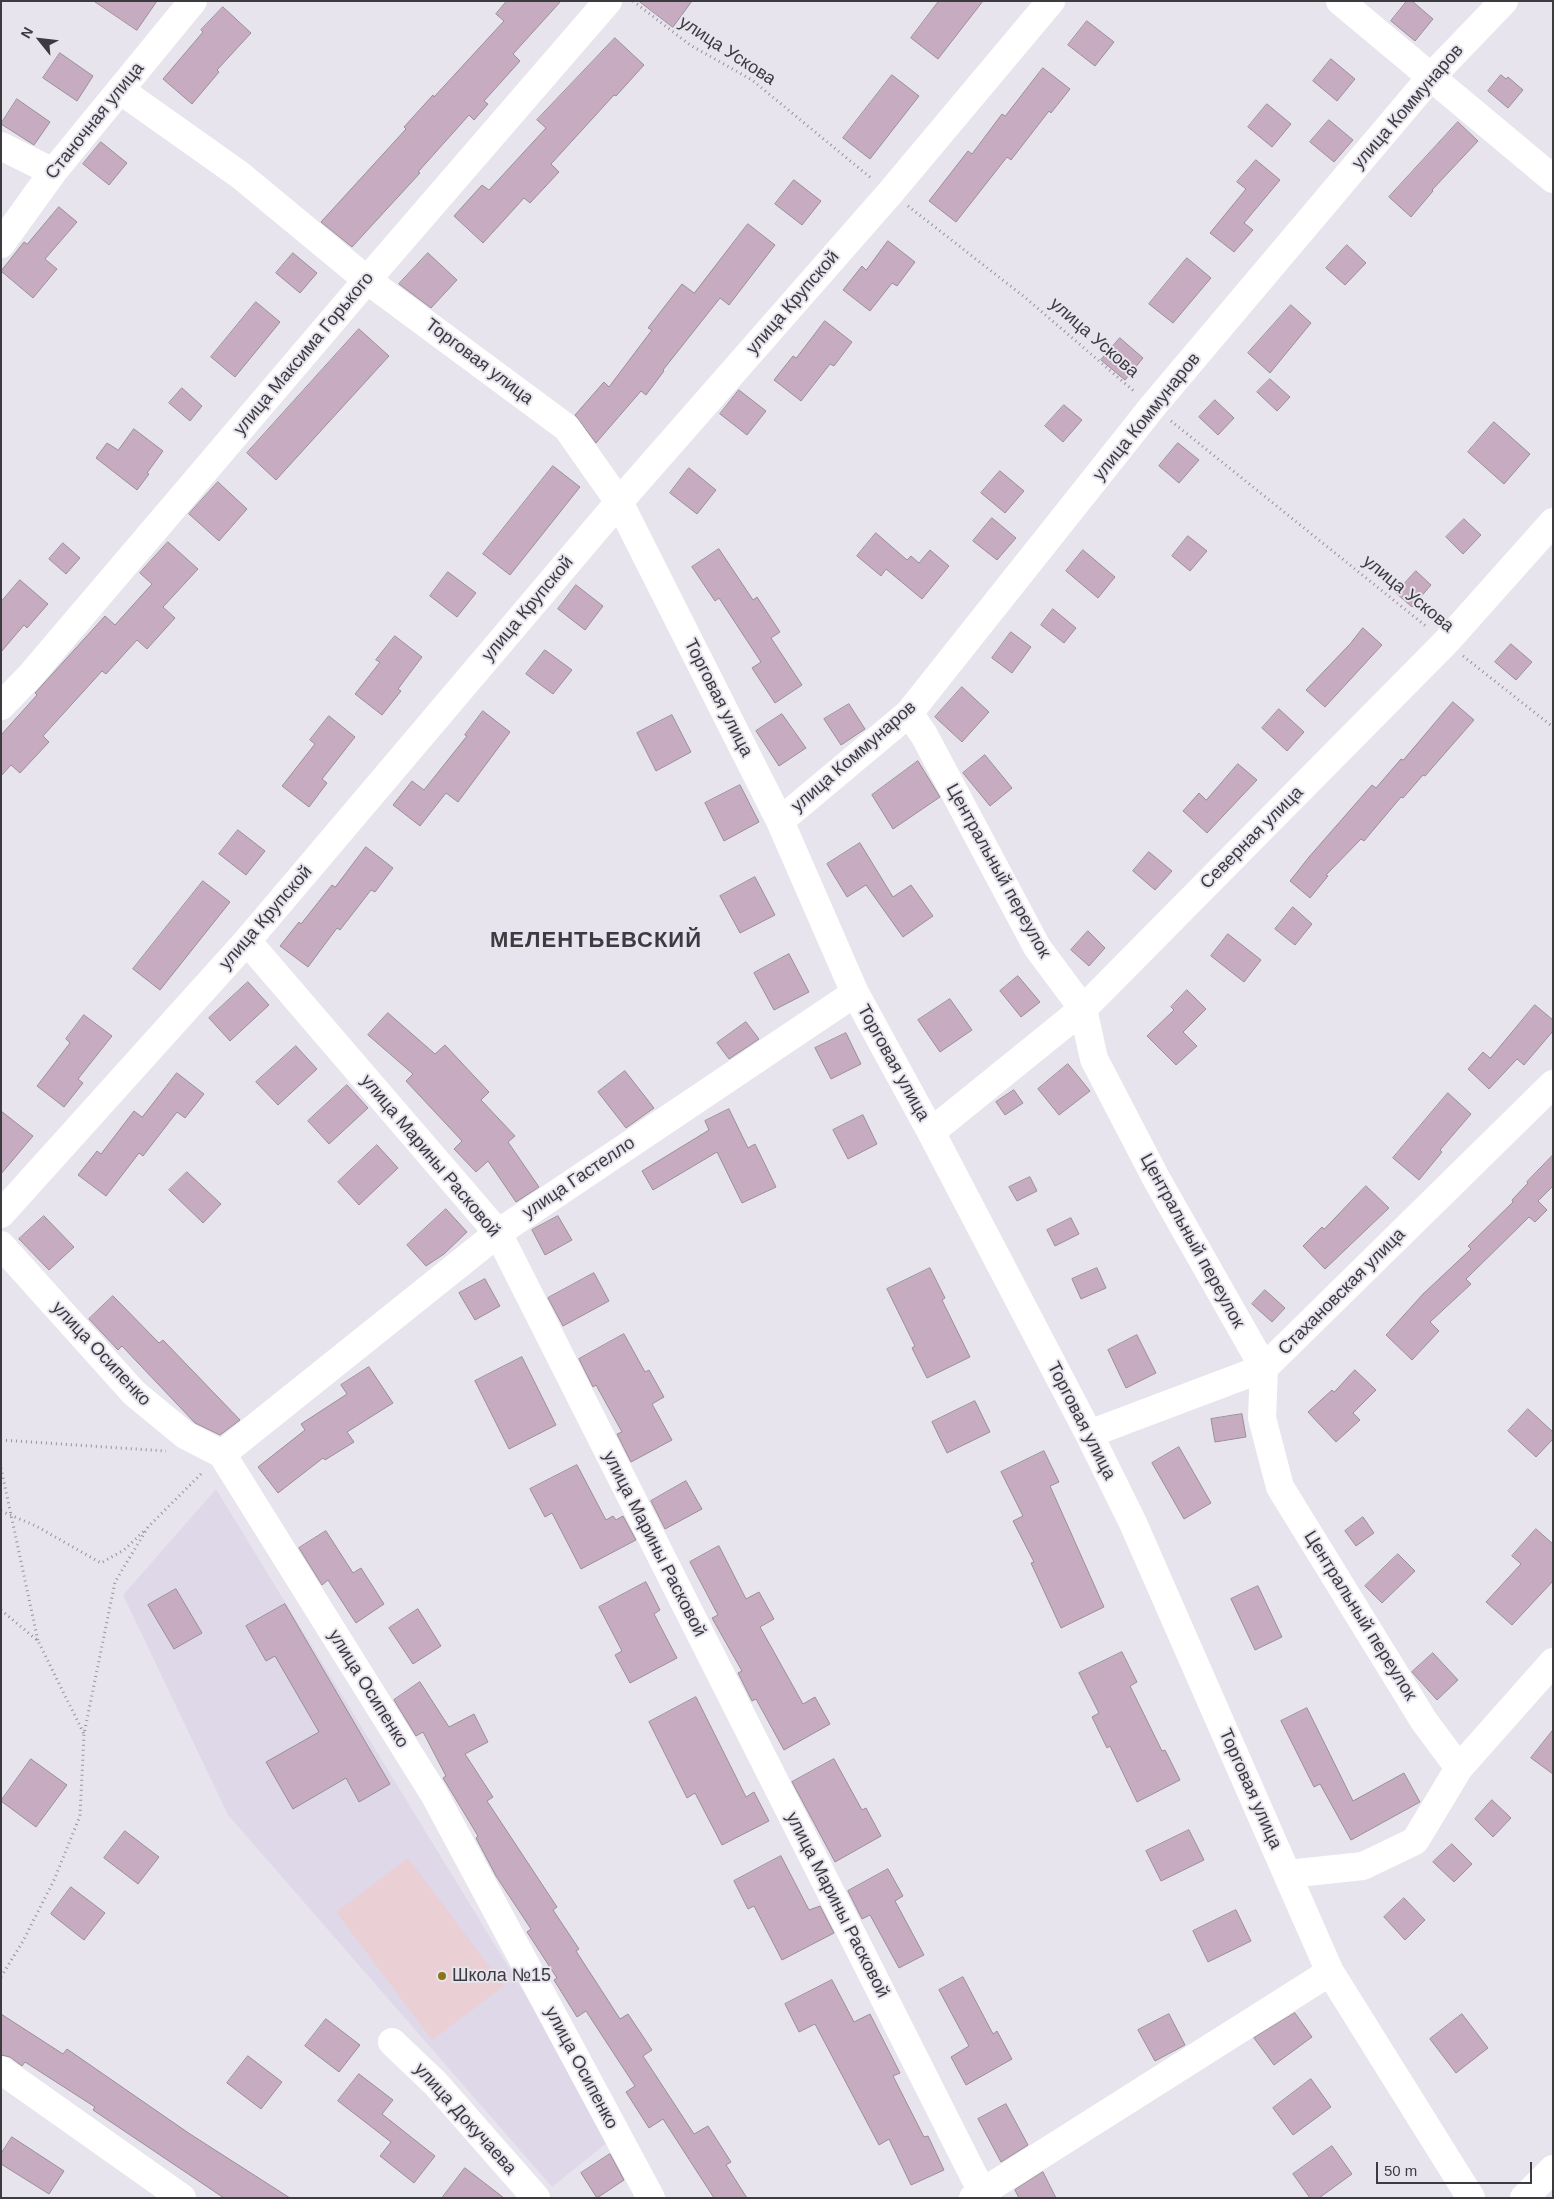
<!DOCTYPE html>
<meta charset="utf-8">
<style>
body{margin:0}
#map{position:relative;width:1554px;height:2199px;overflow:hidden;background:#e8e4ee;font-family:Helvetica,sans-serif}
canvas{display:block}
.frame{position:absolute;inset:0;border:2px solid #3c3b3f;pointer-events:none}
.north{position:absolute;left:15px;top:15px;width:50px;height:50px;-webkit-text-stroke:4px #e8e4ee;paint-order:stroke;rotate:299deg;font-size:14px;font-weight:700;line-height:20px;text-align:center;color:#3c3b3f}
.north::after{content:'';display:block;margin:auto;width:18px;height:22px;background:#3c3b3f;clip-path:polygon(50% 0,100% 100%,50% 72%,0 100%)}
.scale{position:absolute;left:1376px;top:2162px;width:156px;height:22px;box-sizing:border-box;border:2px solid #3c3b3f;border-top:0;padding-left:6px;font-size:15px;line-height:18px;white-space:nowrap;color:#3c3b3f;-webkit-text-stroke:4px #e8e4ee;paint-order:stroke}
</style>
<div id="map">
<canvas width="1554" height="2199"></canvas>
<div class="frame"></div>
<div class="north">N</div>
<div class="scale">50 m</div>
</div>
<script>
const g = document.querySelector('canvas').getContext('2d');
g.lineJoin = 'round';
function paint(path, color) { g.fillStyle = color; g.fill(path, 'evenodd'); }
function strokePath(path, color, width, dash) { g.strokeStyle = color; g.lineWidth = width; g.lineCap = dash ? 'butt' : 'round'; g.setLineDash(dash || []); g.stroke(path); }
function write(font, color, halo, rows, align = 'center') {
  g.font = font + ' Helvetica,sans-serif'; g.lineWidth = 4; g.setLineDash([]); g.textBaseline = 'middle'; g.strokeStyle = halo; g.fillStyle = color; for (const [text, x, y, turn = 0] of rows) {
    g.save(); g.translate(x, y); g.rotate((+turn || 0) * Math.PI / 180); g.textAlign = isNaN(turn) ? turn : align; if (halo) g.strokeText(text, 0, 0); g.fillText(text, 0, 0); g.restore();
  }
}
paint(new Path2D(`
 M216,1489l397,649 -61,49 -324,-372 -105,-220z`), '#dfd8e9');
paint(new Path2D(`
 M408,1858l96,128 -72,54 -96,-128z`), '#ead0d5');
const building = new Path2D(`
 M94,1h63l-20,29z
 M507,1h54l-48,53 7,7 -36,40 4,3 -14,16 -5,-5 -51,57 2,1 -68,74 -31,-25 85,-93 -2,-2 29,-32 1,2 70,-76 -8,-7z
 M639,1h53l-19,26z
 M939,1h44l-45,58 -27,-21z
 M1407,1h5l21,18 -18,22 -24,-20z
 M223,7l28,26 -34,37 2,2 -27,32 -29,-25 40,-47 -2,-2z
 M1087,21l27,21 -19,24 -27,-21z
 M615,38l29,27 -28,31 -2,-1 -63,69 8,8 -29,31 -6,-5 -41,45 -29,-27 28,-31 7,5 57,-62 -9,-8z
 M60,53l33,23 -16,25 -34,-23z
 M1331,59l24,20 -18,22 -24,-20z
 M1043,68l27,21 -19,24 -2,-2 -38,49 -4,-3 -51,65 -27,-21 39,-50 4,3 30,-40 3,2z
 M892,75l27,21 -49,63 -27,-21z
 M1501,75l5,4 2,-2 15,13 -15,18 -20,-17z
 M17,99l33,23 -16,23 -33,-21z
 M1267,104l24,20 -19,23 -24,-20z
 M1329,120l24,20 -19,22 -24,-20z
 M1458,122l20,19 -46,49 1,1 -22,26 -22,-20z
 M101,142l26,21 -18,22 -26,-21z
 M1256,160l24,20 -36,43 9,7 -19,22 -24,-19 36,-44 -9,-7z
 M794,180l27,21 -19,24 -27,-21z
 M59,207l18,15 -32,37 12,10 -24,29 -32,-27 23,-29 3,2z
 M748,224l27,21 -46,60 -9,-7 -57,72 1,1 -18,24 -5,-4 -45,52 -21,-28 29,-33 5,5 43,-57 -4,-2 34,-44 12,9z
 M888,241l27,21 -18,24 -5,-3 -22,28 -27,-21 19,-24 4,4z
 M1347,245l19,18 -21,22 -19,-17z
 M293,253l24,20 -17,20 -24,-20z
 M428,253l29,27 -26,28 -32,-24z
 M1187,258l24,20 -38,45 -24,-19z
 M256,302l24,20 -45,55 -24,-20z
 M1291,305l20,18 -41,50 -22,-20z
 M825,321l27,21 -18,24 -4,-2 -29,37 -27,-21 19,-24 3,2z
 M359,329l30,27 -113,124 -29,-27z
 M1120,338l23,20 -18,22 -24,-20z
 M1270,379l20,18 -13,14 -20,-19z
 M182,388l20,18 -12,15 -21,-18z
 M739,390l27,21 -19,24 -27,-21z
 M1215,400l19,18 -16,17 -19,-18z
 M1064,405l18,15 -19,22 -18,-16z
 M1494,422l36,32 -26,30 -36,-32z
 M134,429l29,22 -16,22 2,1 -12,16 -41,-32 11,-15 11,7z
 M1178,443l21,17 -20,23 -20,-17z
 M553,466l27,21 -70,88 -27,-21z
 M689,468l27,22 -19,24 -27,-21z
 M1000,471l24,20 -19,22 -24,-20z
 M218,482l29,27 -28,32 -30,-27z
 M992,518l24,20 -19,22 -24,-19z
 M1464,519l17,16 -18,19 -17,-17z
 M876,533l31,27 4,-4 8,7 11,-13 19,16 -27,33 -36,-30 -5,7 -24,-20z
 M1188,536l19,15 -17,20 -18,-15z
 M168,542l30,27 -35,38 12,11 -28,31 -10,-9 -31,34 -4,-3 -59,65 6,6 -29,31 -9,-8 -10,11v-41l36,-40 -2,-2 70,-77 10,9 37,-41 -12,-11z
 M63,543l17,15 -14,16 -17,-15z
 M719,549l34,51 4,-3 23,35 -9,6 31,47 -27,18 -23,-35 9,-6 -42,-64 -4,3 -23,-34z
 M1083,550l32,27 -17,21 -32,-27z
 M1416,571l15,14 -19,22 -16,-14z
 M448,572l28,21 -19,24 -27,-21z
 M20,580l28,24 -21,24 -3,-3 -23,27v-50z
 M576,585l27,21 -18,24 -27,-21z
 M1053,609l23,19 -12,15 -23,-18z
 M1363,628l19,17 -57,62 -19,-17 44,-46z
 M1011,632l20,15 -19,26 -20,-15z
 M395,636l27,21 -24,32 3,2 -19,24 -27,-21 25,-32 -4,-2z
 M1511,644l21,18 -16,18 -21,-18z
 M545,650l27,20 -19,24 -27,-20z
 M962,687l27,25 -27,30 -27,-25z
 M1453,702l21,18 -49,56 -2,-1 -20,23 -2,-1 -37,44 -3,-2 -35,36 2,1 -18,22 -20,-17 19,-24 63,-72 4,3 25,-29 2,1z
 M849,704l16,25 -24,16 -17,-26z
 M1279,709l25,23 -17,19 -25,-23z
 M483,711l27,21 -52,70 -12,-9 -26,33 -27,-21 19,-24 12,9 43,-54 -2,-1z
 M782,714l24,34 -27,18 -23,-35z
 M672,715l19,37 -35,19 -19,-38z
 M329,716l26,21 -33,42 5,4 -18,24 -27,-21 33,-42 -5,-4z
 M985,755l27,33 -22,18 -27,-33z
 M918,761l22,36 -47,32 -21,-34z
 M1238,764l19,16 -50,53 -24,-22 16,-18 7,7z
 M740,785l19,37 -35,19 -19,-38z
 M238,830l27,21 -19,24 -27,-21z
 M860,843l33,54 18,-12 22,31 -30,21 -37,-52 -19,12 -20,-33z
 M366,847l27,21 -18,24 -4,-2 -31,40 -3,-2 -29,39 -28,-21 19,-24 2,2 31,-39 3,2z
 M1149,852l23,19 -17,19 -22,-19z
 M755,877l20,38 -35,18 -20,-37z
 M203,881l27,21 -70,88 -27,-21z
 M1293,907l19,17 -17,21 -20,-16z
 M1088,931l17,17 -16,18 -18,-16z
 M1228,934l33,26 -17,22 -33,-26z
 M789,954l20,38 -35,18 -20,-37z
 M1018,976l22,26 -19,15 -21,-26z
 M248,982l21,23 -39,36 -21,-23z
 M1187,990l19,19 -23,23 14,14 -21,19 -29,-29 27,-26 -3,-3z
 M950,999l22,31 -32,22 -22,-32z
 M1535,1005l18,15v11l-29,34 -7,-6 -28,30 -21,-20 15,-17 7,6z
 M388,1013l47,41 10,-9 44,47 -8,8 34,36 -7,6 31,45 -23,15 -28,-41 -12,11 -22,-23 8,-8 -56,-60 7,-7 -45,-39z
 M84,1015l28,21 -34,43 5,4 -19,24 -27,-21 33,-43 -4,-4z
 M746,1022l13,17 -30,20 -12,-16z
 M846,1033l15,31 -30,15 -16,-31z
 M296,1046l21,23 -39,36 -22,-23z
 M1068,1064l22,27 -31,24 -21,-26z
 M625,1071l29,37 -28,20 -28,-36z
 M177,1073l27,21 -19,24 -8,-6 -34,44 -4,-3 -33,43 -28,-21 19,-24 4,3 33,-43 8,6z
 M347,1085l21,23 -39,36 -21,-23z
 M1014,1090l9,13 -18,12 -9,-13z
 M1448,1093l23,21 -31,36 2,2 -23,28 -26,-22z
 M729,1109l19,39 7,-4 21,43 -34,16 -25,-51 -64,38 -11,-19 67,-41 -4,-9z
 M1,1111l32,25 -32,38z
 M863,1115l14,29 -29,15 -15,-29z
 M377,1145l21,23 -39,37 -21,-23z
 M1553,1155v31l-15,15 9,9 -12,12 -6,-5 -63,62 5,5 -41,38 9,9 -27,29 -26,-25 37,-41 48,-45 -3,-3 45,-44 -1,-2 16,-17 -1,-1z
 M187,1172l34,32 -18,19 -34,-33z
 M1030,1177l7,14 -20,10 -8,-14z
 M1366,1186l23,22 -64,61 -22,-23 19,-19 2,2z
 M446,1209l21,23 -23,22 -18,12 -19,-21z
 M44,1216l30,31 -25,23 -30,-31z
 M558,1216l14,24 -27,15 -13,-25z
 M1071,1218l8,16 -24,12 -8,-16z
 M930,1268l15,30 -3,2 28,57 -43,21 -15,-30 3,-2 -28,-57z
 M1097,1268l9,20 -25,11 -9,-20z
 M594,1273l15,28 -46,25 -15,-28z
 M485,1279l15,27 -25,14 -16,-27z
 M1265,1290l20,18 -13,14 -20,-18z
 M113,1296l46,47 4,-3 77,80 -20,15 -25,-12 -73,-77 -4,4 -29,-31z
 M624,1334l21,38 4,-2 15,27 -12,7 20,36 -41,22 -14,-28 5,-2 -26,-47 -3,2 -14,-28z
 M1137,1335l19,38 -30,15 -18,-38z
 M522,1357l34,68 -47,24 -34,-68z
 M369,1367l24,36 -46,29 7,10 -29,18 -2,-2 -45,35 -20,-26 47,-37 -4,-6 46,-30 -6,-9z
 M1355,1370l21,20 -23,23 7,7 -24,22 -28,-30 24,-22 2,2z
 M975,1401l15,31 -43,21 -15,-31z
 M1528,1409l25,23v7l-17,18 -28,-26z
 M1242,1414l4,23 -31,5 -4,-23z
 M1179,1447l32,56 -27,16 -32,-56z
 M1044,1451l15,31 -9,4 54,121 -43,21 -30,-65 3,-1 -21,-41 10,-5 -22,-44z
 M577,1465l29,55 7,-4 3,4 7,-4 13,24 -55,29 -29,-56 -7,4 -15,-28z
 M686,1481l16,28 -37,20 -14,-28z
 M1363,1517l11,16 -18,13 -11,-15z
 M1536,1529l17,15v37l-41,44 -26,-23 35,-38 -9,-8z
 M326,1531l27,42 8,-5 23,36 -28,19 -28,-43 -6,5 -23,-37z
 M719,1546l27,53 13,-7 15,27 -14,8 43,77 12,-7 15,27 -46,26 -28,-51 -4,2 -14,-28 4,-2 -30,-53 6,-3 -28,-53z
 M1398,1554l17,17 -33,32 -17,-17z
 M646,1582l14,28 -6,4 23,44 -47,25 -15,-28 7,-4 -23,-44z
 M1258,1586l24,51 -27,13 -24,-51z
 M176,1589l26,44 -28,16 -26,-44z
 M285,1604l105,180 -31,18 -13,-24 -53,31 -27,-47 53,-30 -44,-76 -9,5 -20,-35z
 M418,1609l23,37 -28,18 -24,-36z
 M1122,1652l15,30 -7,4 32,65 3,-1 15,30 -43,22 -27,-56 -3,2 -15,-31 7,-4 -20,-40z
 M1433,1653l25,27 -21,20 -25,-28z
 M420,1682l29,45 25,-13 14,28 -23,12 28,43 -6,4 70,106 -4,3 26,39 -3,2 44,68 8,-5 24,36 -9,6 51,78 14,-8 23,36 -5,3 21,33h-33l-51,-79 -14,9 -23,-36 9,-6 -49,-75 -9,6 -23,-37 3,-2 -30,-46 4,-3 -35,-53 -20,-38 2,-2 -35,-58 3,-2 -23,-44 -7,4 -22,-36z
 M696,1697l50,100 8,-5 15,29 -47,24 -27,-52 -8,5 -38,-76z
 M1307,1708l46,93 51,-28 16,29 -69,38 -31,-56 -6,3 -33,-66z
 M1553,1730v44l-22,-16z
 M31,1759l36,26 -31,42 -35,-26z
 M834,1759l28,51 4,-2 15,28 -46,26 -43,-80z
 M1492,1800l19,18 -18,19 -18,-18z
 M1189,1830l15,30 -43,21 -15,-30z
 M125,1831l34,26 -21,27 -34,-26z
 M1452,1844l20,20 -18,18 -21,-20z
 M781,1856l28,54 11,-4 14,27 -52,27 -28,-54 -6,3 -14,-28z
 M888,1869l15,27 -8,5 29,54 -25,13 -29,-53 -8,4 -14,-28z
 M71,1887l34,26 -21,27 -33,-26z
 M1404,1898l21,22 -20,20 -21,-23z
 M1236,1910l15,31 -43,21 -15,-31z
 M963,1977l30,57 4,-3 15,28 -46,26 -15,-28 18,-11 -30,-56z
 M832,1980l22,42 16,-8 30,59 -7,3 31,61 4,-1 16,34 -33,15 -22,-46 -10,6 -64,-121 -16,8 -14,-28z
 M1295,2013l17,24 -38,28 -20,-27z
 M1,2014l62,40 4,-5 123,85 100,64h-66l-131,-88 2,-3 -70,-45 -3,4 -12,-9 -9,-2z
 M1169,2014l16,31 -30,16 -17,-31z
 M1462,2014l26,34 -32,25 -26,-34z
 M326,2019l34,26 -21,27 -34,-26z
 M248,2056l34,26 -21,27 -34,-26z
 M359,2074l34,26 -11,14 53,42 -21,27 -34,-27 11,-14 -53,-41z
 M1311,2079l20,28 -38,28 -20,-27z
 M1006,2104l22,41 -27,17 -23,-43z
 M12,2137l52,34 -15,23 -48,-30v-10z
 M1332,2146l20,28 -33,24h-9l-17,-24z
 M610,2154l14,26 -27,18 -16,-25z
 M465,2168l39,30h-62z
 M1043,2172l13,26h-37l-4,-8z`);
paint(building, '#c7abc0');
strokePath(building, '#989096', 1);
strokePath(new Path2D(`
 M633,1l57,44 62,35 119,98
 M908,206l119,93 108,93
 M1171,421l256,206
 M1463,656l90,71
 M1,1440l165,11
 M1,1468l37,173
 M1,1511l35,15 65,37 23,-13 20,-19
 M1,1610l37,31 46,93
 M1,1977l22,-36 31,-61 26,-64 4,-82 31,-152 33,-55 55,-55`), '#959299', 3, [1, 4]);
strokePath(new Path2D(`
 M1340,1l213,178
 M120,90l120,85 127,105 200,148 52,74 161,319 75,172 76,139 158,302 44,89 197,449 141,226
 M1,146l52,26
 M1,244l52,-72 140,-171
 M1,706l29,-30 337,-396 241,-279
 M909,713l15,22 113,212 46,62 11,50 63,121 107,188 -2,50 18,69 144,234 35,47
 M780,821l129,-108 244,-307 277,-328 74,-77
 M247,941l251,292 487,965
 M931,1132l152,-123 363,-367 107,-120
 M1,1214l246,-273 372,-439 271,-309 161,-192
 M1,1245l133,148 51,42 37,19 212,340 217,404
 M1089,1434l175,-66 289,-284
 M222,1454l276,-221 357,-240
 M1288,1874l75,-8 52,-25 44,-73 94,-106
 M392,2042l44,42 100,114
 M1,2070l181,128
 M973,2198l357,-226
 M1524,2198l29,-29`), '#fff', 28);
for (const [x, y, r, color] of [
 [442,1976,5,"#8c7417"]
]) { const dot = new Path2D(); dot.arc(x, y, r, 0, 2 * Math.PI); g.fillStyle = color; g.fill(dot); strokePath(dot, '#e8e4ee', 2); }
write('18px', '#3c3b3f', '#e8e4ee', [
 ["улица Ускова",727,51,33],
 ["улица Коммунаров",1408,107,-49],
 ["Станочная улица",95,121,-51],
 ["улица Крупской",793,303,-49],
 ["улица Ускова",1094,338,41],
 ["улица Максима Горького",304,354,-50],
 ["Торговая улица",479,362,37],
 ["улица Коммунаров",1147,417,-51],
 ["улица Ускова",1408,594,39],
 ["улица Крупской",528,609,-50],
 ["Торговая улица",718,698,63],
 ["улица Коммунаров",854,757,-41],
 ["Северная улица",1252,838,-45],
 ["Центральный переулок",998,871,61],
 ["улица Крупской",266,918,-49],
 ["Торговая улица",893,1063,61],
 ["улица Марины Расковой",430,1156,50],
 ["улица Гастелло",579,1178,-34],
 ["Центральный переулок",1192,1241,61],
 ["Стахановская улица",1342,1292,-45],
 ["улица Осипенко",101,1354,47],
 ["Торговая улица",1081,1421,63],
 ["улица Марины Расковой",654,1544,63],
 ["Центральный переулок",1360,1616,58],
 ["улица Осипенко",368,1689,58],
 ["Торговая улица",1250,1789,66],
 ["улица Марины Расковой",837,1905,63],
 ["улица Осипенко",581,2068,62],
 ["улица Докучаева",465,2119,48]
]);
write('18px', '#3c3b3f', '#e8e4ee', [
 ["Школа №15",452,1976]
], 'left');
g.letterSpacing = '1px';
write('bold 22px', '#3c3b3f', '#e8e4ee', [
 ["МЕЛЕНТЬЕВСКИЙ",596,941]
]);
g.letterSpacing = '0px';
</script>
